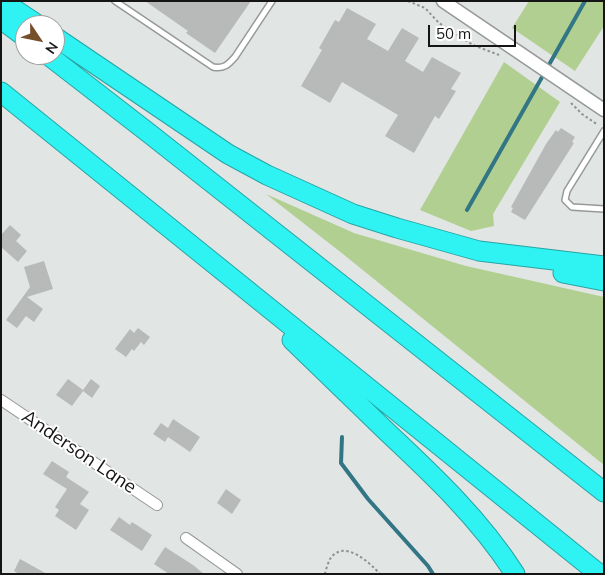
<!DOCTYPE html>
<style>
body{margin:0}
#map{position:relative;width:605px;height:575px;overflow:hidden;background:#e1e5e4;font-family:Mulish,sans-serif}
canvas{display:block}
.frame{position:absolute;inset:0;border:2px solid #141514;pointer-events:none}
.north{position:absolute;left:15px;top:15px;width:50px;height:50px;box-sizing:border-box;background:#fff;border:1px solid #a1a1a1;border-radius:50%;rotate:124deg;font-size:14px;font-weight:700;line-height:20px;text-align:center;color:#141514}
.north::after{content:'';display:block;margin:auto;width:18px;height:22px;background:#744f2a;clip-path:polygon(50% 0,100% 100%,50% 72%,0 100%)}
.scale{position:absolute;left:428px;top:25px;width:88px;height:22px;box-sizing:border-box;border:2px solid #141514;border-top:0;padding-left:6px;font-size:15px;line-height:18px;white-space:nowrap;color:#141514;-webkit-text-stroke:4px #fff;paint-order:stroke}
</style>
<div id="map">
<canvas width="605" height="575"></canvas>
<div class="frame"></div>
<div class="north">N</div>
<div class="scale">50 m</div>
</div>
<script>
const g = document.querySelector('canvas').getContext('2d');
g.lineJoin = 'round';
function paint(path, color) { g.fillStyle = color; g.fill(path, 'evenodd'); }
function strokePath(path, color, width, dash) { g.strokeStyle = color; g.lineWidth = width; g.lineCap = dash ? 'butt' : 'round'; g.setLineDash(dash || []); g.stroke(path); }
function write(font, color, halo, rows, align = 'center') {
  g.font = font + ' Mulish,sans-serif'; g.lineWidth = 4; g.setLineDash([]); g.textBaseline = 'middle'; g.strokeStyle = halo; g.fillStyle = color; for (const [text, x, y, turn = 0] of rows) {
    g.save(); g.translate(x, y); g.rotate((+turn || 0) * Math.PI / 180); g.textAlign = isNaN(turn) ? turn : align; if (halo) g.strokeText(text, 0, 0); g.fillText(text, 0, 0); g.restore();
  }
}
paint(new Path2D(`
 M529,1h75v25l-29,45 -63,-43z
 M504,62l56,40 -67,112 1,12 -23,5 -51,-21z
 M266,194l88,39 112,33 138,31v168l-261,-211z`), '#b1cf90');
strokePath(new Path2D(`
 M467,210l118,-209
 M342,437l-1,26 27,36 60,67 5,8`), '#327686', 4);
paint(new Path2D(`
 M145,1h106l-36,52 -29,-20 2,-2z
 M347,8l29,16 -9,15 21,12 14,-23 17,10 -14,23 18,11 9,-15 29,16 -10,16 5,2 -17,28 -4,-3 -21,37 -29,-17 13,-21 -56,-33 -12,21 -29,-17 21,-36 -3,-2 16,-28 4,2z
 M561,128l14,9 -3,5 2,1 -49,77 -14,-8 2,-4 -2,-1 35,-63 10,-14 2,2z
 M10,225l11,10 -5,6 11,10 -9,11 -17,-15v-12z
 M44,261l9,28 -26,8 16,12 -9,13 -8,-6 -9,12 -11,-8 24,-33 -6,-20z
 M138,328l12,9 -6,8 -3,-3 -7,9 -2,-2 -6,8 -11,-8 15,-20 4,4z
 M68,379l15,11 8,-11 9,7 -8,12 -9,-7 -11,15 -16,-11z
 M173,419l27,18 -10,15 -22,-15 -3,5 -12,-8 8,-11 7,5z
 M52,461l17,11 -3,5 23,15 -9,12 9,6 -13,20 -21,-14 4,-6 -4,-3 12,-18 -24,-15z
 M226,489l15,11 -9,14 -15,-11z
 M119,517l11,8 2,-3 20,13 -10,16 -32,-21z
 M165,547l28,18 11,9h-35l-15,-10z
 M20,559l27,15h-28l-5,-3z`), '#b7bab8');
const service = new Path2D(`
 M115,1l98,66c11,2 15,-2 22,-10l37,-56
 M604,131l-37,60 -2,9 7,7 32,2`);
const minor = new Path2D(`
 M1,400l156,105
 M186,538l51,36`);
const tertiary = new Path2D(`
 M443,1l161,109`);
const motorway = new Path2D(`
 M2,1l36,24
 M1,19l24,18
 M55,37l173,117 39,21 86,39 44,14 82,23 125,15
 M48,55l102,79 454,358
 M1,92l598,482
 M563,273l41,8
 M292,340c31,30 62,60 93,90 48,45 95,89 130,144`);
strokePath(service, '#959997', 8);
strokePath(minor, '#959997', 12);
strokePath(tertiary, '#959997', 15);
strokePath(motorway, '#26a5a4', 21);
strokePath(new Path2D(`
 M408,1l17,7 14,15 34,22 26,10
 M571,103l11,11 16,11
 M325,574c1,-5 3,-11 5,-15 14,-21 40,4 50,15`), '#8f9190', 2, [2.5, 2.5]);
strokePath(service, '#fff', 5);
strokePath(minor, '#fff', 10);
strokePath(tertiary, '#fff', 12);
strokePath(motorway, '#2ff3f2', 19);
write('19px', '#141514', '#fff', [
 ["Anderson Lane",79,452,34]
]);
</script>
